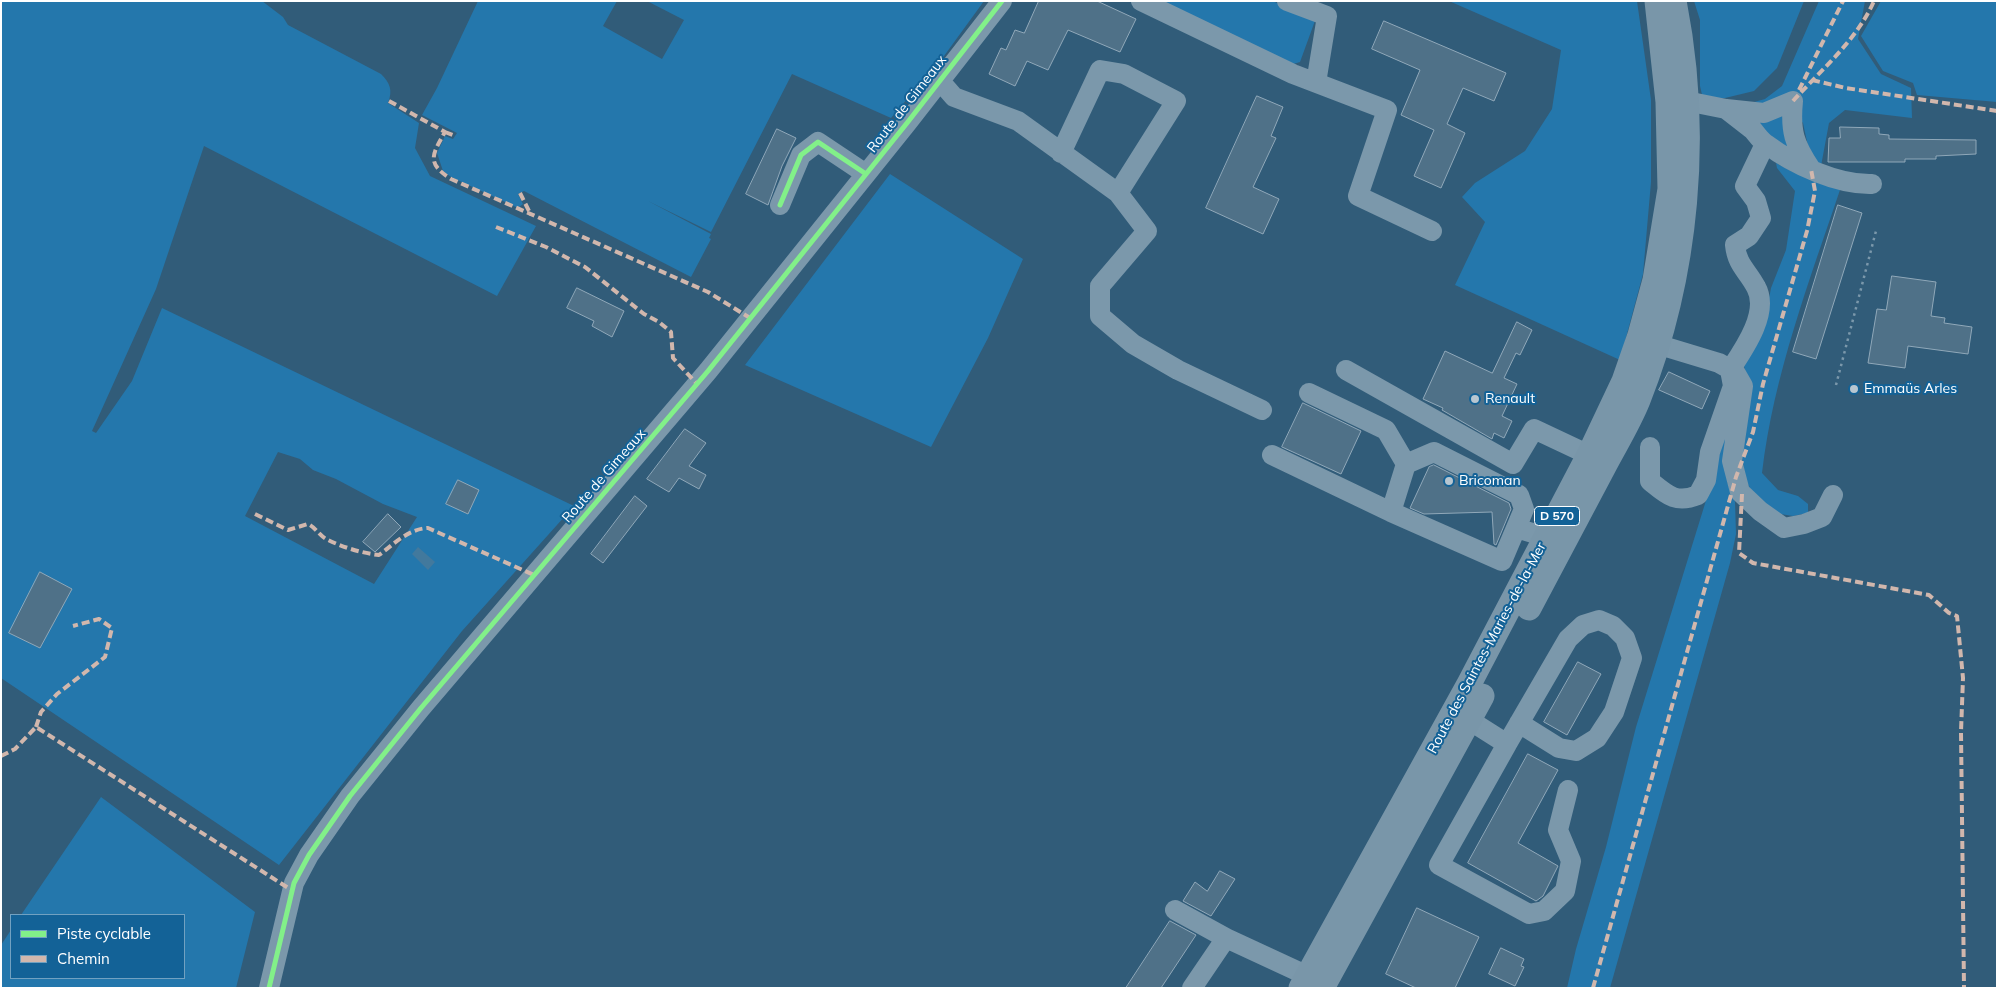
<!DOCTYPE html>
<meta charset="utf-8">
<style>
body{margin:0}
#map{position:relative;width:1998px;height:989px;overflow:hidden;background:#315c79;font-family:Mulish,sans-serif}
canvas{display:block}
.frame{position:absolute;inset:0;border:2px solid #fff;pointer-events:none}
.legend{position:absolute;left:10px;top:914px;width:175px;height:65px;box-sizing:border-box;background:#136297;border:1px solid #71a1c1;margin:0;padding:6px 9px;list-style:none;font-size:15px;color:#fff}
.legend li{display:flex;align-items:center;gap:10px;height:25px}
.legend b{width:25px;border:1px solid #71a1c1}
</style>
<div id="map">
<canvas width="1998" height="989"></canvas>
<div class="frame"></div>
<ul class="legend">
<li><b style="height:6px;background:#82f089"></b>Piste cyclable</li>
<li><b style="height:6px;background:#d1b7ad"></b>Chemin</li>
</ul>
</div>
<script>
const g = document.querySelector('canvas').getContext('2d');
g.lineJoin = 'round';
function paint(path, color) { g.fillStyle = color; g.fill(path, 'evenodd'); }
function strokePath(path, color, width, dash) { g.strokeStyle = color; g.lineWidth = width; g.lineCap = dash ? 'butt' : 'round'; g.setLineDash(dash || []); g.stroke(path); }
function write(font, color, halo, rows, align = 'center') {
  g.font = font + ' Mulish,sans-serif'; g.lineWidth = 4; g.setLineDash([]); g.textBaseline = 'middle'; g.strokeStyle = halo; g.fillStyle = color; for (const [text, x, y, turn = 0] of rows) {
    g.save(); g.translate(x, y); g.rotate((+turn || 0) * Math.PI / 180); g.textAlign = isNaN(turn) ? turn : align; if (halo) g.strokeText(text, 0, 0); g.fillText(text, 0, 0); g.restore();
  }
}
paint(new Path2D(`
 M1,1h261l21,16 5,8 93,49c9,9 12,16 7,29l31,20 -4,25 15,28 106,50 -39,70 -293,-150 -48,143 -64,142 4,2 36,-52 30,-73 412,198 -112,125 -183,234 -278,-187zM278,452l22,7 13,11 23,9 47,25 34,13 -43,67 -129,-68z
 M478,1h139l-14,25 59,33 22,-39 -37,-19h337l-40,55 -53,62 -99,-44 -81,158 -63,-31 63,33 -2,4 2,1 -20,38 -167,-86 -6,3 5,10 -5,4 -67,-31 -8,-6 -6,-18 8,-17 8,3 4,-6 -35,-18 15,-27z
 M1158,1h114l44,17 -16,44 -10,3z
 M1449,1h188l14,99v82l-8,92 -23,86 -165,-75 30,-63 -23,-25 13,-14 50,-32 27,-42 9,-59z
 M1694,1h110l-27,67 -23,23 -29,7 -22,1 -3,-13v-66z
 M1819,1h46l-7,38 23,35 30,14 1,30 -67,-8 -16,13 -8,43 -10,-6 -8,-37 -20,-23 -34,6 -2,-2 18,-5 17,-13z
 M1881,1h116v101l-80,-7 -4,-12 -30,-12 -22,-35z
 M1778,114l6,3 4,36 -37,-33z
 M1776,163l17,9 48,15c-31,92 -68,189 -79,286l16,17 20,6 10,8v9l-15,3 -19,-3 -18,-14 -10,-18 -5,-30 8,-63 -5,-22 22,-51 5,-27 15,-38 9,-59 -18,-23z
 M890,174l133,85 -35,79 -57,109 -186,-82z
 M1735,395l-8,86 8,21 1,32 -6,29 -120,425h-43l9,-39 30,-102 30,-120 72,-233z
 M101,797l154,115 -19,76h-235v-43l10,-15v48h173v-63h-163z`), '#2477ac');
paint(new Path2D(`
 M418,547l17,15 -7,8 -16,-16z`), '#42799d');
const building = new Path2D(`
 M1039,1h58l39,18 -16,33 -52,-22 -20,40 -21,-9 -12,25 -26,-12 12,-26 5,2 9,-20 9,3z
 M1384,21l122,52 -12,28 -31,-13 -16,36 18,9 -24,55 -27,-12 20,-46 -33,-15 19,-45 -48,-21z
 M1257,96l26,11 -12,29 5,2 -23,49 26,12 -16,35 -57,-26z
 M1840,127l39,1v6l10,1v4l87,1v14l-40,2v3h-31v3h-77l1,-24h11z
 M777,129l19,9 -14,28 -14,39 -22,-11z
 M1838,205l24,8 -46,146 -23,-7z
 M1892,276l44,6 -5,34 14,2 -1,5 28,4 -4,27 -60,-8 -3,22 -37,-5 9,-54 9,1z
 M577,288l47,23 -12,26 -20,-11 2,-5 -27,-13z
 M1517,322l15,8 -12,25 -4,-2 -12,25 13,6 -15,32 10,5 -8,17 -10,-5 -2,6 -50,-29 1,-2 -20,-9 22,-48 47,22z
 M1669,372l41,19 -8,18 -43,-19z
 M1303,403l58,28 -20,43 -59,-27z
 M685,429l21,14 -17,23 17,9 -7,14 -20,-11 -10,14 -22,-13z
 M1434,465l75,38 2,6 -15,36 -2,-1 -2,-32 -68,2 -14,-6 19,-41z
 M458,480l21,10 -11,24 -22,-10z
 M635,496l12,10 -44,57 -12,-9z
 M388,514l13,13 -26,25 -12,-10z
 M40,572l32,17 -32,59 -31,-15z
 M1578,662l23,12 -34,61 -23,-13z
 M1528,754l30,16 -40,73 40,23 -15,30 -7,5 -68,-38z
 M1220,871l15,8 -24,37 -28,-15 12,-19 12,9z
 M1417,908l62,29 -24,51h-39l-30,-14z
 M1170,921l26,14 -35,53h-35z
 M1501,948l23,11 -3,7 3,1 -9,19 -26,-12z`);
paint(building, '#4f7188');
strokePath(building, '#90a8b9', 1);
strokePath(new Path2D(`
 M1836,385l40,-154`), '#7b98ab', 2.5, [2.5, 4]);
strokePath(new Path2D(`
 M1141,1l152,73 94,36 -29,86 74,35
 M1287,1l40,15 -11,67
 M940,81l14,16 64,24 100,72 29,38 -47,55v30l33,28 45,26 84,40
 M1673,101h13l40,8 38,4 29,-12c-3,30 1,43 18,68
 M1726,109c9,7 18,14 27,21 4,5 8,11 13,14 28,21 72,41 106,40
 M1061,153l39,-83 24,4 52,27 -58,92
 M780,205l21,-50 17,-13 48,32
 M1643,340l76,23 16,9 8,14 -11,75 8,31 20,19 24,17 20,-4 18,-7 11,-22
 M1346,370l167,94 21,-35 68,32
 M1309,393l77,37 20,34
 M1650,447v34c17,14 26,23 48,14l8,-15 4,-28 23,-66 -3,-16c14,-21 40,-58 26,-83 -9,-17 -19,-22 -21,-42l14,-9 12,-18 -5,-17 -11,-15 20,-42
 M1272,455l119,57
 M1516,528l-14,33 -111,-49 15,-48 28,-12 85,43 5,14 -8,19 43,13
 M1458,713l49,31 -68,121 90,49 15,-3 21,-20 6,-30 -13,-31 10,-40
 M1507,744l61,-105 15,-14 16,-5 14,6 12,12 7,20 -18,54 -17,26 -21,13 -17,-3 -40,-25
 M1175,910l51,28 -34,50
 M1226,938l95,44
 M269,988l25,-105 15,-28 41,-59 71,-88 287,-337 199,-248 95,-122`), '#7b98ab', 20);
strokePath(new Path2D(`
 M1529,608c24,-45 47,-89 71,-134 12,-24 28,-49 38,-74 50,-125 62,-268 36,-399
 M1301,988l168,-304 120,-229 35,-74 16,-46 15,-55 15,-91 -2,-87 -11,-101
 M1322,988l160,-292`), '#7996a9', 25);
strokePath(new Path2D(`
 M1812,80l34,8 151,23
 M1799,90l44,-89
 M389,101l56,31c-13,23 -19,31 6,47l257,113 42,26
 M1793,101c28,-31 64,-61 81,-100
 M445,132l10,4
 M520,193l11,22
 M496,227l50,20 39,20 59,47 15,8 12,10 2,26 24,26
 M1742,494l-3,59 14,10 176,32 20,18 8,3 6,62 -2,54 3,256
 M255,514l33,16 20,-6c7,3 11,11 18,15 16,8 35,14 53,16 15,-11 29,-26 49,-27l106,47
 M36,727l5,-15 16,-18 48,-37 7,-29 -13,-9 -26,7
 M1,756l14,-7 21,-22 257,164
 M1593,988l143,-511 17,-45 10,-48 44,-153 8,-40 -4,-22`), '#d1b7ad', 4, [8, 4]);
strokePath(new Path2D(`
 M780,205l21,-50 17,-13 48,32
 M269,988l25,-105 15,-28 41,-59 71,-88 287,-337 199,-248 95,-122`), '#82f089', 5);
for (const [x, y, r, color] of [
 [1854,389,5,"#b7c6d0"],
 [1475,399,5,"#b7c6d0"],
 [1449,481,5,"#b7c6d0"]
]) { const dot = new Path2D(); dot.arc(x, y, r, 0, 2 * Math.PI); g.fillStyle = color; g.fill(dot); strokePath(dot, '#136297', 2); }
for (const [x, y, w] of [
 [1557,516,45]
]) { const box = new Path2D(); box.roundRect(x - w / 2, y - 9.5, w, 19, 4); g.fillStyle = '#136297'; g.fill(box); strokePath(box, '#fff', 1); }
write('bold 12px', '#fff', null, [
 ["D 570",1557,516]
]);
write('14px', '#fff', '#136297', [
 ["Route de Gimeaux",907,104,-52],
 ["Route de Gimeaux",604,476,-49],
 ["Route des Saintes-Maries-de-la-Mer",1487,648,-62]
]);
write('14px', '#fff', '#136297', [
 ["Emmaüs Arles",1864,389],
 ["Renault",1485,399],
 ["Bricoman",1459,481]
], 'left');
</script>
